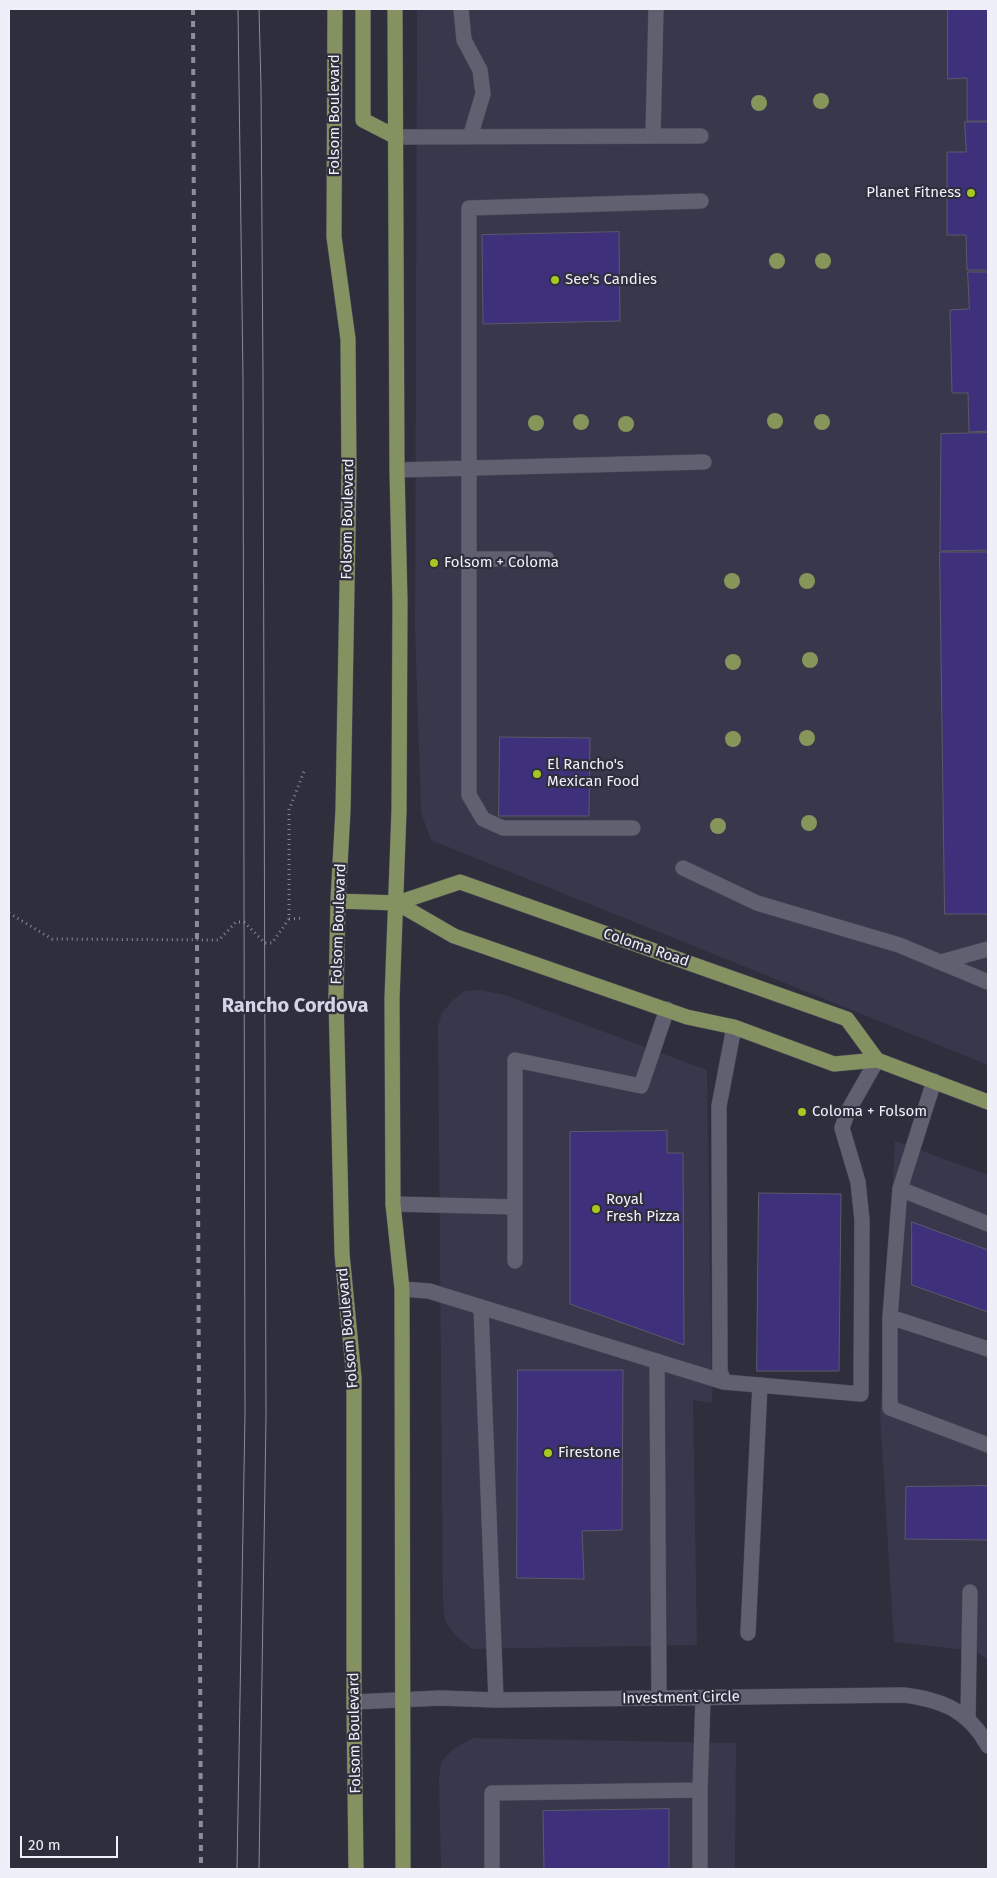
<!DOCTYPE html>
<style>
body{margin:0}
#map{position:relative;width:997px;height:1878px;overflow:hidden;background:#2f2e3d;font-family:"Fira Sans",sans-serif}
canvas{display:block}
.frame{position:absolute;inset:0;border:10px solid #efeff9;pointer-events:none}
.scale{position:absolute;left:20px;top:1836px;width:98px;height:22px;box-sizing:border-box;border:2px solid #efeff9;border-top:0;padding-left:6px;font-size:15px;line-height:18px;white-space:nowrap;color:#efeff9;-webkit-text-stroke:4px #2f2e3d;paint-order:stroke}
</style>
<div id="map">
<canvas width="997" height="1878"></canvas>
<div class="frame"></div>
<div class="scale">20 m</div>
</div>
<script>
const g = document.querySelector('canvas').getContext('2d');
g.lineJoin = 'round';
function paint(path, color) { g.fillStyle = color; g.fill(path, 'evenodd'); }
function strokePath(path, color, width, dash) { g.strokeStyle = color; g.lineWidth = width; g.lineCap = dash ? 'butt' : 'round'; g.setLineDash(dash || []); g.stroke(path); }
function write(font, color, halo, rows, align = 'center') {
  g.font = font + ' "Fira Sans",sans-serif'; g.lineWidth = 4.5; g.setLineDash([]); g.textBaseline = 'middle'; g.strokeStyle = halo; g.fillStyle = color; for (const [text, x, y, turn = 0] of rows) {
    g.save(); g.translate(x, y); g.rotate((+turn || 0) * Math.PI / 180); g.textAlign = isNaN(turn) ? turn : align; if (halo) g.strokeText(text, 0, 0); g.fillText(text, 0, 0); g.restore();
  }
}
paint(new Path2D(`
 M417,9h571v1056l-557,-225 -10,-28 -6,-184z
 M480,990l25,5 202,75 5,333 -19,-3 4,245 -225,4 -17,-14 -10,-14 -2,-19 -5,-576 4,-13 11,-13 12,-9z
 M895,1141l93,34v485l-13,-9 -81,-9 -14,-226z
 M473,1738l263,5 -1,126h-294l-2,-92 2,-15 11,-12z`), '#38374c');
const building = new Path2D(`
 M948,9h40v112h-21v-43l-19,1z
 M965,122h23v148h-21l-1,-35h-19v-83h19z
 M619,232l1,89 -137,3 -1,-89z
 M968,272h20v159l-19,1 -1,-39h-16l-2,-83 19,-1z
 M988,433v117l-48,1 1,-117z
 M940,552h48v362h-43z
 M500,737l90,1 -1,78h-90z
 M667,1131v22h16l1,192 -114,-41v-172z
 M759,1193l82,1 -2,177h-82z
 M912,1222l76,28v62l-76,-27z
 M518,1370h105l-1,160 -40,1 2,48 -67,-1z
 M988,1486v54l-83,-1 1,-52z
 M669,1809v60h-125l-1,-58z`);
paint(building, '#3e307b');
strokePath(building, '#5b5a6b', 1);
const minor = new Path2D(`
 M461,9l3,31 16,30 3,24 -13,43
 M653,136l3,-127
 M396,137l305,-1
 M397,470l307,-8
 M468,559h79
 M633,828h-130l-20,-9 -14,-24v-587l232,-7
 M683,868l74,35 142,42 89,37
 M941,962l47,-13
 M934,1081l-34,108 -10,128 98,32
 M900,1189l88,35
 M393,1204l122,3
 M515,1261v-201l126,26 26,-77
 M402,1289l27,2 295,91 137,12 1,-174 -4,-38 -16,-54 6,-17 29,-51
 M481,1307l15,393
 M890,1317v91l98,37
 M657,1361l2,337
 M724,1382l-4,-11 -1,-265 15,-79
 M748,1633l12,-248
 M354,1702l86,-4 56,2 408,-5c39,5 65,16 84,51
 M968,1719l2,-127
 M492,1869v-76l208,-3
 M700,1869v-79l3,-92`);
const major = new Path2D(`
 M335,9l-1,228 14,102 1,135 -6,336 -5,91 -2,96 6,257 12,124v324l2,167
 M363,9v111l33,17
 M395,9l2,461 3,132 -1,209 -7,188 1,205 9,85 1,580
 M338,901l59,2 63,-21 387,137 30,41
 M397,903l57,33 233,81 47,10 100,37 43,-4 111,42`);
strokePath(minor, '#4b4a57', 16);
strokePath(major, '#4b4a57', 16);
strokePath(new Path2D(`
 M9,913l43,26 167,1 17,-18h8l21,21h7l17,-24v-109l16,-41
 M289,919l15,-1`), '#8a8a96', 3, [1, 4]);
strokePath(minor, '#616071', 15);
strokePath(major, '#849261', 15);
strokePath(new Path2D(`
 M237,1869l8,-455 -2,-1035 -5,-370
 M259,1869l7,-452 -3,-1039 -2,-291 -2,-78`), '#8d8c99', 1);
strokePath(new Path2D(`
 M193,9l8,1860`), '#8d8c99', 4, [6, 6]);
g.fillStyle = '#86965a';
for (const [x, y] of [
 [821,101],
 [759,103],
 [777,261],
 [823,261],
 [775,421],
 [581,422],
 [822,422],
 [536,423],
 [626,424],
 [732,581],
 [807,581],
 [810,660],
 [733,662],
 [807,738],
 [733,739],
 [809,823],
 [718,826]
]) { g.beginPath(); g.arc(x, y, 8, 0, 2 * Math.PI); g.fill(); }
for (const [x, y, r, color] of [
 [971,193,5,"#a6c821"],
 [555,280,5,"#a6c821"],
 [434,563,5,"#a6c821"],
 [537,774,5,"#a6c821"],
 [802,1112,5,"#a6c821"],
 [596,1209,5,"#a6c821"],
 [548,1453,5,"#a6c821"]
]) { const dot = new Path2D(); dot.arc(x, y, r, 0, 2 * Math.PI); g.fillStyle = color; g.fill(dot); strokePath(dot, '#2f2e3d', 2); }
write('15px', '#efeff9', '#2f2e3d', [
 ["Folsom Boulevard",335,115,-90],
 ["Folsom Boulevard",348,519,-89],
 ["Folsom Boulevard",339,924,-88],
 ["Coloma Road",646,948,19],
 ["Folsom Boulevard",348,1328,-95],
 ["Investment Circle",681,1698,-1],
 ["Folsom Boulevard",355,1733,-91]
]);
write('15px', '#efeff9', '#2f2e3d', [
 ["Planet Fitness",961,193,"right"],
 ["See's Candies",565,280],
 ["Folsom + Coloma",444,563],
 ["El Rancho's",547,765],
 ["Mexican Food",547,782],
 ["Coloma + Folsom",812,1112],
 ["Royal",606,1200],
 ["Fresh Pizza",606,1217],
 ["Firestone",558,1453]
], 'left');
write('bold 20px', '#d4d4e7', '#2f2e3d', [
 ["Rancho Cordova",295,1006]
]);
</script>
